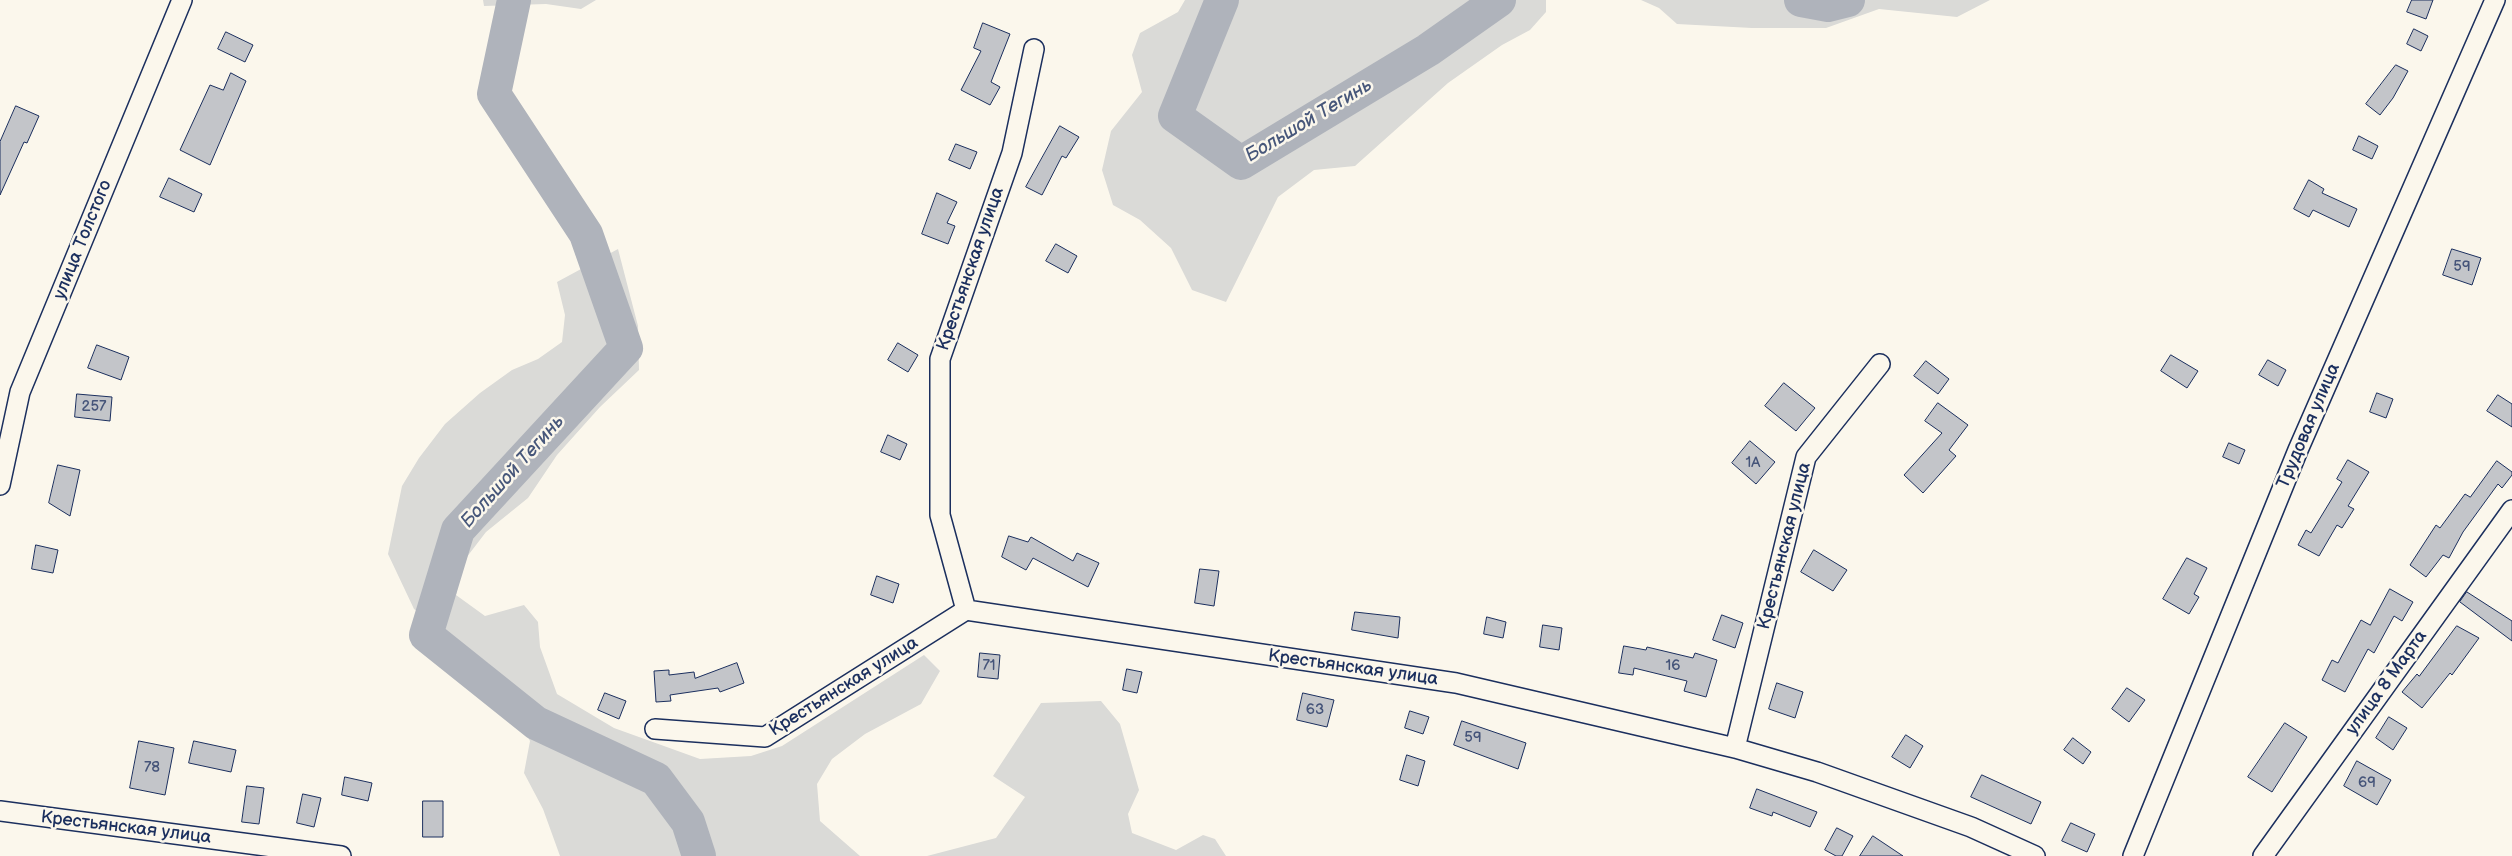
<!DOCTYPE html>
<meta charset="utf-8">
<style>
body{margin:0}
canvas{display:block;background:#fbf7ec}
</style>
<canvas width="2512" height="856"></canvas>
<script>
const g = document.querySelector('canvas').getContext('2d');
g.lineJoin = 'round';
function paint(path, color) { g.fillStyle = color; g.fill(path, 'evenodd'); }
function strokePath(path, color, width, dash) { g.strokeStyle = color; g.lineWidth = width; g.lineCap = dash ? 'butt' : 'round'; g.setLineDash(dash || []); g.stroke(path); }
function write(font, color, halo, rows, align = 'center') {
  g.font = font + ' "Balsamiq Sans",sans-serif'; g.lineWidth = 5; g.setLineDash([]); g.textBaseline = 'middle'; g.strokeStyle = halo; g.fillStyle = color; for (const [text, x, y, turn = 0] of rows) {
    g.save(); g.translate(x, y); g.rotate((+turn || 0) * Math.PI / 180); g.textAlign = isNaN(turn) ? turn : align; if (halo) g.strokeText(text, 0, 0); g.fillText(text, 0, 0); g.restore();
  }
}
paint(new Path2D(`
 M483,0h113l-15,9 -35,-5 -62,2z
 M1185,0h361v12l-16,18 -28,15 -54,38 -93,83 -41,4 -36,27 -52,105 -34,-12 -21,-42 -31,-28 -27,-15 -11,-35 9,-39 31,-39 -10,-37 8,-22 38,-21z
 M1641,0h349l-33,17 -78,-8 -53,19h-74l-75,-4 -18,-16z
 M618,249l20,77 1,44 -39,37 -43,48 -29,43 -42,34 -23,30 -7,33 29,21 39,-11 14,17 2,25 17,47 57,34 86,31 51,-3 31,-10 142,-91 16,16 -19,33 -56,30 -33,25 -15,25 3,37 40,35h-300l-17,-47 -19,-36 6,-32 -41,-77 -75,-55 -26,-55 14,-68 17,-28 26,-34 35,-31 32,-23 26,-11 24,-17 3,-27 -8,-33z
 M1101,701l19,23 19,66 -11,24 4,19 44,17 27,-15 12,4 11,17h-299l69,-18 29,-41 -32,-21 48,-73z`), '#dadad7');
strokePath(new Path2D(`
 M514,0l-20,94 92,140 40,114 -168,182 -32,105 110,88 120,56 32,43 11,34
 M1222,0l-47,116 66,47 187,-113 71,-50
 M1801,0l27,5 20,-5`), '#afb3bb', 34);
const building = new Path2D(`
 M2412,0h21l-7,19 -19,-7z
 M983,23l27,11 -19,48 9,5 -10,18 -29,-15 20,-39 -7,-3z
 M2414,29l14,7 -7,15 -14,-7z
 M226,32l27,13 -8,17 -27,-13z
 M2396,65l12,6 -15,27 -13,17 -14,-11z
 M231,73l15,8 -36,84 -30,-15 30,-65 13,5z
 M16,106l23,10 -12,27 -3,-1 -24,53v-53z
 M1060,126l19,11 -13,21 -4,-2 -20,39 -16,-8z
 M2359,136l19,10 -6,13 -19,-9z
 M956,144l21,8 -7,17 -21,-9z
 M169,178l33,16 -8,18 -34,-15z
 M2309,180l15,9 -2,4 35,16 -8,18 -36,-17 -4,7 -15,-8z
 M937,193l20,9 -10,21 8,3 -7,18 -26,-10z
 M1056,244l21,12 -9,17 -22,-12z
 M2452,249l29,9 -9,27 -29,-10z
 M898,343l20,12 -10,17 -20,-12z
 M97,345l32,12 -8,23 -33,-12z
 M2171,355l27,16 -11,17 -26,-17z
 M2268,360l18,10 -8,16 -19,-11z
 M1926,361l23,18 -11,15 -24,-18z
 M1784,383l31,25 -19,23 -31,-25z
 M2377,393l16,6 -7,19 -16,-6z
 M77,394l35,3 -2,24 -35,-4z
 M2498,395l14,9v23l-25,-16z
 M1938,403l30,22 -19,25 7,6 -33,37 -19,-18 38,-42 -17,-12z
 M888,435l19,9 -7,16 -19,-8z
 M1750,441l25,21 -19,22 -24,-21z
 M2229,443l16,7 -6,14 -16,-7z
 M2348,460l21,12 -21,34 6,3 -12,19 -5,-3 -18,31 -21,-11 8,-15 5,3 31,-51 -5,-3z
 M2497,461l15,11v3l-10,13 -4,-4 -35,48 -14,26 -6,-3 -17,22 -16,-12 26,-40 4,3 25,-34 5,3z
 M58,465l22,5 -10,46 -21,-13z
 M1009,536l19,6 3,-5 42,24 4,-8 22,10 -11,24 -55,-29 -7,12 -24,-13z
 M36,545l22,5 -5,23 -21,-4z
 M1814,550l33,20 -14,21 -32,-19z
 M2187,558l20,10 -13,26 5,3 -10,17 -26,-15z
 M1200,569l19,2 -5,35 -19,-3z
 M877,576l22,8 -6,19 -22,-8z
 M2390,589l23,13 -11,19 -8,-5 -20,37 -6,-4 -23,43 -23,-12 10,-20 6,3 23,-43 9,5z
 M2467,592l45,29v20l-52,-39z
 M1355,612l45,5 -2,21 -46,-8z
 M1722,615l21,8 -8,25 -22,-8z
 M1487,617l19,5 -3,16 -19,-4z
 M1543,625l19,3 -3,22 -19,-3z
 M2457,626l22,12 -27,37 -2,-2 -28,35 -20,-16 15,-18 2,2z
 M1624,646l22,4 1,-3 46,11 2,-5 22,7 -11,37 -22,-6 3,-10 -53,-13 -1,7 -14,-2z
 M980,653l20,2 -2,24 -20,-2z
 M737,663l7,20 -24,9 -2,-4 -48,7 1,6 -15,1 -2,-31 15,-1v5l25,-3 1,6z
 M1127,669l15,3 -5,21 -14,-3z
 M1777,683l26,9 -8,26 -26,-9z
 M2127,688l18,12 -16,22 -17,-13z
 M605,693l21,8 -7,18 -21,-9z
 M1303,693l31,7 -7,27 -30,-7z
 M1410,711l19,6 -6,17 -18,-6z
 M2389,717l18,11 -14,22 -17,-12z
 M1462,721l64,22 -8,26 -64,-24z
 M2285,723l22,14 -35,55 -24,-15z
 M1906,735l17,11 -13,22 -18,-11z
 M2073,738l18,14 -8,12 -19,-14z
 M139,741l35,7 -9,47 -35,-7z
 M194,741l42,9 -5,22 -42,-9z
 M1407,755l18,6 -7,25 -18,-6z
 M2357,761l34,19 -14,25 -33,-19z
 M1982,775l59,27 -10,22 -60,-27z
 M345,777l27,6 -4,18 -26,-6z
 M247,786l17,2 -5,36 -17,-2z
 M1757,789l60,23 -7,15 -37,-15 -1,4 -22,-8z
 M303,794l18,4 -7,29 -17,-4z
 M423,801h20v36h-20z
 M2071,823l24,11 -8,18 -25,-11z
 M1837,828l16,8 -11,20h-6l-11,-6z
 M1873,836l30,20h-43z`);
paint(building, '#c3c5c9');
strokePath(building, '#1b2f5e', 1);
const minor = new Path2D(`
 M0,485l20,-93 162,-392
 M966,610l-26,-95v-156l72,-206 22,-104
 M655,729l110,8 201,-127 490,73 279,65 82,24 154,55 64,29
 M1735,748l71,-291 74,-93
 M0,811l341,45
 M2133,856l165,-406 197,-450
 M2263,856l249,-346`);
strokePath(minor, '#1b2f5e', 22);
strokePath(minor, '#fbf7ec', 19);
write('15px', '#455479', null, [
 ["59",2462,267],
 ["257",94,407],
 ["1А",1753,463],
 ["71",989,666],
 ["16",1673,666],
 ["63",1315,710],
 ["59",1473,738],
 ["78",152,768],
 ["69",2367,783]
]);
write('18px', '#1b2f5e', '#fbf7ec', [
 ["улица Толстого",83,240,-68],
 ["Крестьянская улица",971,269,-71],
 ["Трудовая улица",2309,426,-67],
 ["Крестьянская улица",1785,546,-76],
 ["Крестьянская улица",1353,668,8],
 ["улица 8 Марта",2387,683,-54],
 ["Крестьянская улица",844,687,-32],
 ["Крестьянская улица",126,828,7]
]);
write('italic 19px', '#47577a', '#fbf7ec', [
 ["Большой Тегинь",1309,121,-31],
 ["Большой Тегинь",513,472,-48]
]);
</script>
